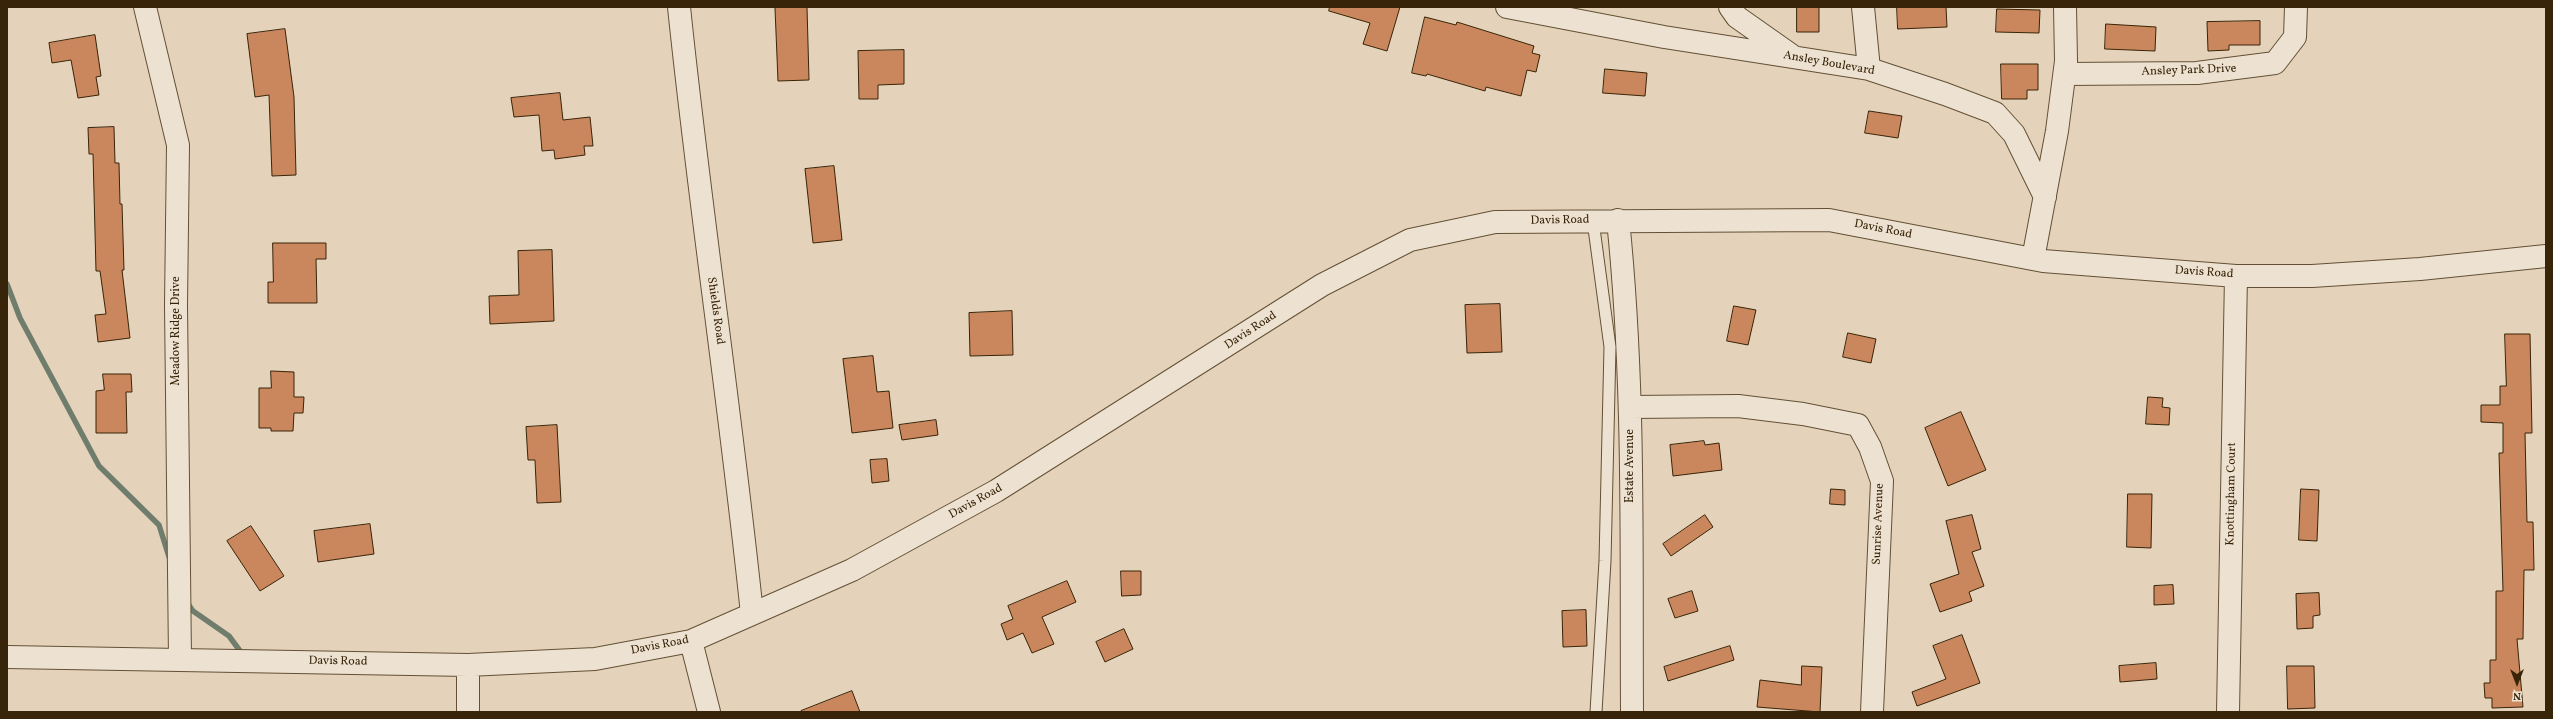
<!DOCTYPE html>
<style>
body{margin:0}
#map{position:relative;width:2553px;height:719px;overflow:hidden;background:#e4d3ba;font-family:Vollkorn,serif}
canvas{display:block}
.frame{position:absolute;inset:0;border:8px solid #382408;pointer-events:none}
.north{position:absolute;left:2497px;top:663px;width:40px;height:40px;-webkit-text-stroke:3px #ede2d2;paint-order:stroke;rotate:180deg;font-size:11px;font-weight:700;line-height:16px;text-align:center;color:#382408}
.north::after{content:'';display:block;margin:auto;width:14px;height:18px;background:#382408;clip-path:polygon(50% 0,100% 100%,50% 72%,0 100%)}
</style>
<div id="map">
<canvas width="2553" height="719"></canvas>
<div class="frame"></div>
<div class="north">N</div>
</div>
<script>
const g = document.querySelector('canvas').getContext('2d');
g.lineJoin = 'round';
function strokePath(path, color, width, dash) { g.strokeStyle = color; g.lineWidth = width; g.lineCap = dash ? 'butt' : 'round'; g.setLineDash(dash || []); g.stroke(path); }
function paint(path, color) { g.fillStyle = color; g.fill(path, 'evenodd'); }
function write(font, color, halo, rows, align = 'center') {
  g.font = font + ' Vollkorn,serif'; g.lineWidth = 4; g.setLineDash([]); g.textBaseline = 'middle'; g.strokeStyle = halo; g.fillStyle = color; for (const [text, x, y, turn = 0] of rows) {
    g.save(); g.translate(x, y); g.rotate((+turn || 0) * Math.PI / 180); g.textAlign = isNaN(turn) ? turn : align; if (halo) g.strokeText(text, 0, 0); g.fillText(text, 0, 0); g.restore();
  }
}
strokePath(new Path2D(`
 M7,284l13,34 79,148 60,59 11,35
 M186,601l7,10 36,25 14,19`), '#707d6d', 5.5);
const building = new Path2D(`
 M807,7l2,73 -31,1 -3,-73z
 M1330,7h70l-13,44 -24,-7 7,-21 -41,-12z
 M1797,7h22v25h-22z
 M1897,7h49l1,20 -49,2z
 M1997,9l43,1 -1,23 -43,-1z
 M1425,17l31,8 1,-3 77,24 -2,7 8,2 -4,17 -9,-2 -6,26 -35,-9 -1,4 -58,-17 -1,2 -14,-3z
 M2260,21v24h-31v5l-21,1 -1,-29z
 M2106,24l50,3 -1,24 -50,-2z
 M285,29l9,68 2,78 -24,1 -3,-81 -14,2 -8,-63z
 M95,35l6,41 -5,1 3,18 -21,3 -7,-38 -19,3 -3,-20z
 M904,50v34l-26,1v14h-19l-1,-48z
 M2001,64h37v26h-11v9h-25z
 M1605,69l42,4 -2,23 -42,-3z
 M560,93l3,27 27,-3 3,29h-9l1,9 -30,4 -1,-9 -12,1 -3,-36 -25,2 -3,-19z
 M1869,111l33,5 -4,22 -33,-5z
 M114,127l1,36h4l1,41h2l2,66h-2l8,68 -32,4 -3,-27 11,-1 -6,-43h-4l-3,-117h-4l-1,-26z
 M834,166l8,74 -29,3 -8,-74z
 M273,243h53v16h-10l1,44h-49v-21h5z
 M552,250l2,71 -64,3 -1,-28 30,-1 -1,-44z
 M1500,304l2,48 -35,1 -2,-48z
 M1734,306l22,4 -8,35 -21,-4z
 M1012,311l1,44 -43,1 -1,-43z
 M1848,333l28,6 -5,24 -28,-6z
 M2505,334h25l2,99h-7l2,89h6l1,48h-10l-1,69h-6l6,68 -31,1v-10h-7l-1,-15h6v-23h6v-69h7l-4,-138h4v-30l-22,-1v-17h19v-19h6z
 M873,356l4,36 12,-1 4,37 -41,5 -9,-74z
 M271,371l23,1v25h10l-1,16h-9l-1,18h-22v-3h-12v-40h12z
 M103,374h28l1,18h-6l1,41h-31v-42l8,-1z
 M2148,397l15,1 -1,9 8,1 -1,17 -23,-1z
 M1961,412l25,58 -38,16 -23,-58z
 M936,420l2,15 -36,5 -3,-15z
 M557,425l4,77 -24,1 -2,-43h-7l-2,-33z
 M1704,441l1,4 14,-2 3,27 -49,6 -3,-31z
 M887,459l2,22 -17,2 -2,-23z
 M1831,489l14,1v15l-15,-1z
 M2301,489l18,1 -2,51 -18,-1z
 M2128,494h24l-1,54 -24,-1z
 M1705,515l8,12 -42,29 -8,-12z
 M1972,515l9,34 -9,3 12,34 -15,6 3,9 -32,11 -10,-28 29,-10 -13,-53z
 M370,524l4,30 -56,8 -4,-31z
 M251,526l33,50 -24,15 -33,-50z
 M1121,571h20v24l-19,1z
 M1067,581l9,21 -34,15 12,27 -22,9 -9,-20 -16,7 -6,-16 12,-5 -5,-13z
 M2173,585l1,19 -20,1v-19z
 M1692,591l6,20 -23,7 -7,-19z
 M2319,593l1,22 -7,1v12l-16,1 -1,-35z
 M1586,610l1,36 -24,1 -1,-36z
 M1124,629l9,20 -28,13 -9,-20z
 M1962,635l18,48 -63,23 -5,-14 34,-13 -13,-33z
 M1730,646l4,14 -66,21 -4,-14z
 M2156,663l1,16 -37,3 -1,-16z
 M1802,666l20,1 -2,45 -63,-5 3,-27 41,5z
 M2287,666h27l1,42 -27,1z
 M852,691l8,21h-59v-1z`);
paint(building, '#ca865c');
strokePath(building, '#382408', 1);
const service = new Path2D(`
 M1593,221l17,126 -5,214 -9,151`);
const minor = new Path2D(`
 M145,7l33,138 -2,160 4,354
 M679,7c21,203 52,404 73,607
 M1507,7l157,30 205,32 76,25 50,19 19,21 31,63
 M1730,7l7,10 54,38
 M1863,7l6,62
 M2065,74l132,-1 78,-10 20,-26 1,-30
 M1618,220c17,164 13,328 14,492
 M2033,259l24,-128 9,-70 -1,-54
 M1631,407l107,-1 65,8 55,11 12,22 12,34 -10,231
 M691,641l18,71
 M7,657l461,8 127,-6 96,-18 161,-71 144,-79 326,-206 88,-45 85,-18 334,-2 214,41 193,15h76l108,-7 126,-13
 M468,712v-47
 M2228,712l8,-436`);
strokePath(service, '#635034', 13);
strokePath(minor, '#635034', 24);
strokePath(service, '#ede2d2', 11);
strokePath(minor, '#ede2d2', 22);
write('12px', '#382408', '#ede2d2', [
 ["Ansley Boulevard",1829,64,10],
 ["Ansley Park Drive",2189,71,-2],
 ["Davis Road",1560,221,-1],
 ["Davis Road",1883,230,11],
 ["Davis Road",2204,273,4],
 ["Shields Road",715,311,82],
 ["Meadow Ridge Drive",177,331,-90],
 ["Davis Road",1251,331,-33],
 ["Estate Avenue",1631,466,-90],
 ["Knottingham Court",2232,494,-89],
 ["Davis Road",976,502,-29],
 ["Sunrise Avenue",1879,524,-88],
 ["Davis Road",660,646,-11],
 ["Davis Road",338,662,1]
]);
</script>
